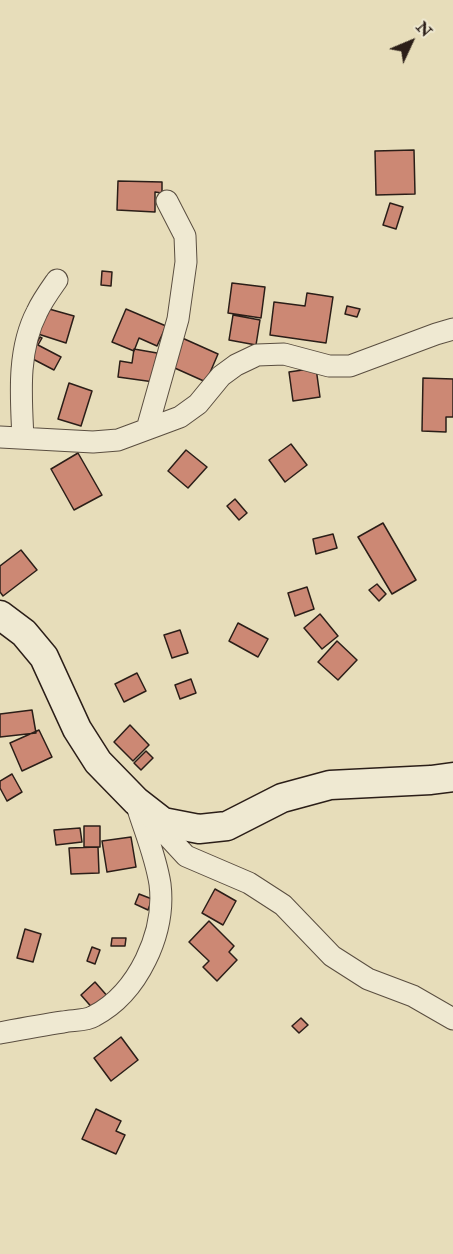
<!DOCTYPE html>
<style>
body{margin:0}
#map{position:relative;width:453px;height:1254px;overflow:hidden;background:#e7ddba;font-family:"IM FELL Double Pica",serif}
canvas{display:block}
.north{position:absolute;left:381px;top:12px;width:60px;height:60px;-webkit-text-stroke:4px #efe9d2;paint-order:stroke;rotate:46deg;font-size:16px;font-weight:700;line-height:24px;text-align:center;color:#2b1e18}
.north::after{content:'';display:block;margin:auto;width:21px;height:27px;background:#2b1e18;clip-path:polygon(50% 0,100% 100%,50% 72%,0 100%)}
</style>
<div id="map">
<canvas width="453" height="1254"></canvas>
<div class="north">N</div>
</div>
<script>
const g = document.querySelector('canvas').getContext('2d');
g.lineJoin = 'round';
function paint(path, color) { g.fillStyle = color; g.fill(path, 'evenodd'); }
function strokePath(path, color, width, dash) { g.strokeStyle = color; g.lineWidth = width; g.lineCap = dash ? 'butt' : 'round'; g.setLineDash(dash || []); g.stroke(path); }
const building = new Path2D(`
 M414,150l1,44 -39,1 -1,-44z
 M118,181l44,1v11l-7,-1v20l-38,-2z
 M390,203l13,4 -7,22 -13,-4z
 M102,271l10,1 -1,14 -10,-1z
 M232,283l33,4 -4,31 -33,-5z
 M307,293l26,4 -7,46 -56,-8 4,-33 31,4z
 M347,306l13,3 -3,8 -12,-3z
 M42,307l32,9 -8,27 -31,-10z
 M126,309l40,17 -9,20 -18,-8 -5,13 -22,-9z
 M233,315l27,5 -4,25 -27,-5z
 M40,337l2,1 -4,7 23,12 -7,13 -25,-13z
 M180,337l38,17 -12,28 -38,-17z
 M134,349l23,4 -3,29 -36,-5 2,-16 12,2z
 M316,368l4,29 -27,4 -4,-29z
 M423,378l30,1v38h-7v15l-24,-1z
 M69,383l23,8 -11,35 -23,-7z
 M291,444l16,21 -22,17 -16,-22z
 M186,450l21,17 -19,21 -20,-17z
 M78,453l24,42 -28,15 -23,-41z
 M235,499l12,14 -8,7 -12,-14z
 M383,523l33,57 -24,14 -34,-57z
 M333,534l4,14 -21,6 -3,-15z
 M21,550l16,20 -34,26 -3,-4v-26z
 M377,584l9,10 -7,7 -10,-11z
 M307,587l7,22 -19,7 -7,-23z
 M320,614l18,22 -16,13 -18,-21z
 M238,623l30,16 -10,18 -29,-16z
 M180,630l8,23 -16,5 -8,-23z
 M337,641l20,19 -19,20 -20,-18z
 M137,673l9,18 -22,11 -9,-18z
 M191,679l5,14 -16,6 -5,-14z
 M32,710l4,23 -36,4v-23z
 M130,725l19,20 -16,16 -19,-19z
 M39,730l13,27 -30,14 -12,-28z
 M146,751l7,7 -12,12 -7,-7z
 M12,774l10,18 -15,9 -7,-13v-7z
 M84,826h16v21h-16z
 M80,828l2,14 -26,3 -2,-15z
 M131,837l5,30 -29,5 -5,-31z
 M98,847l1,26 -28,1 -2,-26z
 M215,889l21,12 -13,24 -21,-12z
 M139,894l13,5 -4,11 -13,-6z
 M209,921l25,25 -5,6 8,8 -20,21 -14,-14 6,-6 -20,-19z
 M25,929l16,5 -8,28 -16,-4z
 M112,938h14l-1,8h-14z
 M92,947l8,3 -5,14 -8,-3z
 M95,982l14,16 -14,13 -14,-16z
 M301,1018l7,7 -9,8 -7,-7z
 M121,1037l17,23 -27,21 -17,-23z
 M96,1109l25,12 -5,10 9,4 -9,19 -34,-15z`);
paint(building, '#cc8874');
strokePath(building, '#2b1e18', 1.5);
const street = new Path2D(`
 M147,429l31,-110 8,-57 -1,-26 -18,-35
 M0,437l93,5 25,-2 62,-23 18,-13 23,-28 15,-11 21,-10 27,-1 45,12h21l86,-32 17,-5
 M23,438c-2,-41 -6,-88 14,-126 5,-11 13,-22 20,-32
 M150,817l36,39 63,27 34,22 49,51 36,23 45,17 40,23
 M0,1033c21,-4 42,-8 63,-11 10,-2 23,-1 31,-6 44,-23 72,-83 66,-132 -4,-26 -14,-50 -22,-75`);
const secondary = new Path2D(`
 M0,615l24,18 20,24 33,72 21,33 38,39 27,21 36,7 28,-3 55,-28 48,-13 101,-5 22,-3`);
strokePath(street, '#5a4e40', 23);
strokePath(secondary, '#2b1e18', 31);
strokePath(street, '#efe9d2', 21);
strokePath(secondary, '#efe9d2', 28);
</script>
